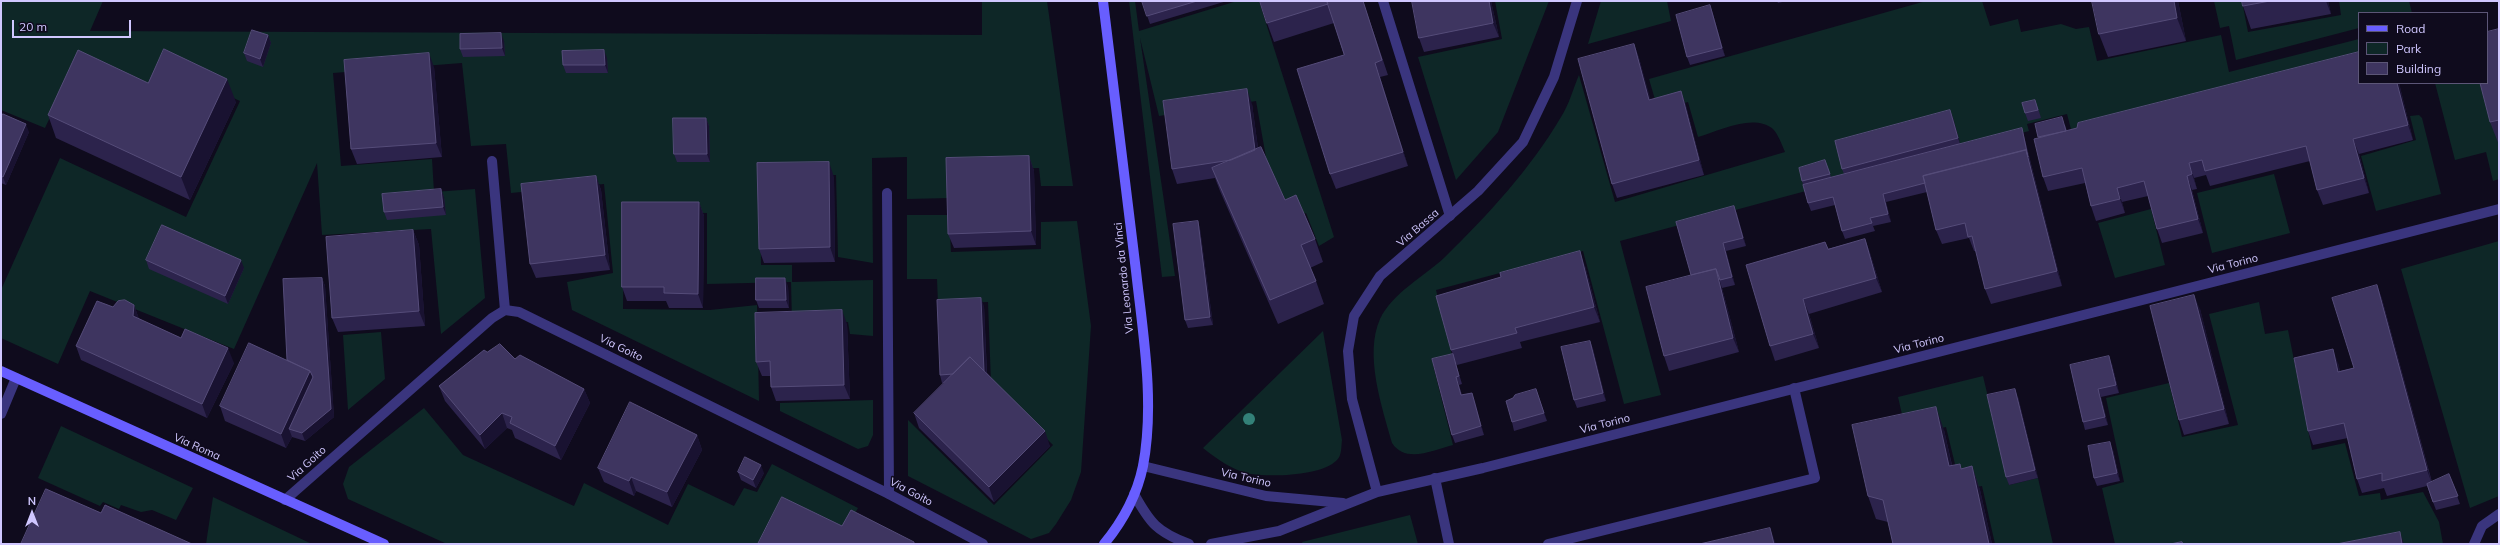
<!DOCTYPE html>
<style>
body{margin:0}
#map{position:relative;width:2500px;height:545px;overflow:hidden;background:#0f0b1d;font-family:Mulish,sans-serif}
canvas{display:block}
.frame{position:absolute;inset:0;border:2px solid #d0c7ff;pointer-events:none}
.legend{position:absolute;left:2358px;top:12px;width:130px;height:72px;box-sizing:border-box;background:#0f0b1d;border:1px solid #5c5677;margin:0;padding:5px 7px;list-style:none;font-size:12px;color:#d0c7ff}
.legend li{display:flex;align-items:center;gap:8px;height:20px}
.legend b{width:20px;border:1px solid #5c5677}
.north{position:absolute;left:12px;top:493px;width:40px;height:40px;-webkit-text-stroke:3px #0f0b1d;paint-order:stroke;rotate:0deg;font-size:11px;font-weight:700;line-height:16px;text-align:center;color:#d0c7ff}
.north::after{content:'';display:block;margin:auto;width:14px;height:18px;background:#d0c7ff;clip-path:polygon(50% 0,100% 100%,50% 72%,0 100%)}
.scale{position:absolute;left:12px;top:20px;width:119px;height:18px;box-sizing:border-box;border:2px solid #d0c7ff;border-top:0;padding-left:5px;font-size:12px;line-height:14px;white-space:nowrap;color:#d0c7ff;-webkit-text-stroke:3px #0f0b1d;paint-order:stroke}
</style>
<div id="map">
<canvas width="2500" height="545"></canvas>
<div class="frame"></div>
<ul class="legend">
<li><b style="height:5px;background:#685eff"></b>Road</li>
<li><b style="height:11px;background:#0e2727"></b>Park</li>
<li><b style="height:11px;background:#3e3560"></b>Building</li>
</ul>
<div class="north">N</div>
<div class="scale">20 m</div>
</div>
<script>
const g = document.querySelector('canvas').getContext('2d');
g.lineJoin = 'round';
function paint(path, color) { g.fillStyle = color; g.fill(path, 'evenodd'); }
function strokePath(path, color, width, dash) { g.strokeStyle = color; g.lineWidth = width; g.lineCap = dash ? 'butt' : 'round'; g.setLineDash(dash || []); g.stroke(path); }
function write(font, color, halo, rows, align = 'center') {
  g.font = font + ' Mulish,sans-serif'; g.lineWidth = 3; g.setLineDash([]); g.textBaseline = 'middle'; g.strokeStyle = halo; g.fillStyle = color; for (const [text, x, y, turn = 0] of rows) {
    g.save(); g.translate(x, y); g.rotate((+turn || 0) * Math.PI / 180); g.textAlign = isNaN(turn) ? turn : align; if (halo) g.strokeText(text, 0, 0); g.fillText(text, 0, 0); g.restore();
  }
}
paint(new Path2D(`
 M1,1h102l-13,30 892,4v-34h65l26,185h-32l-2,-18 -89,2v28l-43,1v-42l-35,1 1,105 -35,-6 -2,-82h-76l1,90h31v17l81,-2v56l-23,-2 -2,-12 -56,1 -1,-41 -84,2v-71l-83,-1 -1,97 87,1 47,-5 2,96 -187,-91 -5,-28 46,-9 -9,-89 -93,9 -5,-49 -35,2 -9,-83 -129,10 8,93 91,-7 2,33 41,-3 10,109 -44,36 -10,-105 -109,6 -5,-72 -83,186 -144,-58 -32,73 -57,-26v-48l59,-132 126,59 54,-116 -70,-32 -14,32 -81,-37 -30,64 -44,-18z
 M1129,1h6l4,30 98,-30h22l75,236 -15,9 -13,-33 -12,4 -27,-54 -11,-62 -97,15 -19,-78 35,238 -13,1z
 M1495,1h54l-51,131 -42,48 -38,-123 84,-18z
 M1601,1h66l4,20 -83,23z
 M1926,1h56l8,25 28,-7 3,13 40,-8 15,5 13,-2 8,34 124,-26 8,37 130,-33v28l-286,70 -6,-23 -40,10 2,7 -409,110 41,154 -37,9 -41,-153 -147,39 17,69 -20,6 20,80c-20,5 -47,19 -61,-2 -10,-36 -28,-88 -12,-124 13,-27 44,-42 65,-62 43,-42 86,-89 116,-140 8,-12 12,-28 18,-42l36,127 170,-50c-3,-7 -7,-18 -12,-23 -20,-16 -54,2 -75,8l-10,-35 -30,8 -9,-31z
 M2214,1h28l6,31 93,-17 -2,-14h70l3,12h-53v15l-123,32 -7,-34 -9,2z
 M2499,31v148l-6,2 -7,-29 -31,8 -20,-77h52z
 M2419,115l3,3 19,76 -65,17 -15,-55 55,-16 -6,-24z
 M2274,174l16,59 -78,20 -15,-60z
 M2151,209l14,56 -50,13 -17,-55z
 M907,215h42l2,37 90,-3v-27l36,-1 14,105 -10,146 -10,28 -15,24 -7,9 -18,6 -123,-63v-56l86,85 59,-60 -62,-62 -3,-81 -50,2 -1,-25h-30z
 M2499,241v255l-29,12 -69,-239z
 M2259,302l6,32 23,-4 24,120 33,-7 14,53 21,-3 1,7 42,-8 16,30 4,22h-328l-13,-56 22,-6 -18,-84 63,-15 13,54 56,-12 -29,-111z
 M1323,331l19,109c-1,7 0,15 -5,20 -15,16 -65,17 -86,14 -18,-3 -34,-15 -48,-26z
 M381,332l4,47 -37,31 -5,-75z
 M1983,376l26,109 29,-7 15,66h-58l-13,-58 -10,2 -12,-3 -14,-58 -39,9 -9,-39z
 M873,400v35l-5,11 -10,3 -78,-38v-8z
 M424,408l39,47 111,51 10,-23 84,42 20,-41 46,22 10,-18 13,4 15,-28 86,44 -15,26 -76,10h-320l-99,-45 -5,-15 6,-17z
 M61,426l132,62 -17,32 -24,-10 -11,2 -20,-7 -2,4 -16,-7 -3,4 -62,-28z
 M213,497l99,47h-106z
 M1410,515l8,29h-115l-1,-2z`), '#0e2727');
strokePath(new Path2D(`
 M1383,1l67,215
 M492,161l13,149
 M887,193l2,301
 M1,414l15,-36
 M1435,478l14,66
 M1548,544l267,-66 -21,-90`), '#3a357e', 10);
strokePath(new Path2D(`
 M1143,466l123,30 77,7
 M1377,492l-25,-93 -4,-48 6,-35 26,-40 98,-85 45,-49 31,-65 23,-76
 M1134,494c16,29 23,38 55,50
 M285,500l207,-182 13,-8 14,2 370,182 94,50
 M1211,544l68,-13 98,-39 106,-24 1016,-259
 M2474,544l8,-18 17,-12`), '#3a357e', 10);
strokePath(new Path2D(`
 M1103,1c11,90 22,180 33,270 7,63 19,132 7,195 -6,29 -20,55 -39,78
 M1,371l383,173`), '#685eff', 10);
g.fillStyle = '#338178';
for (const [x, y] of [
 [1249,419]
]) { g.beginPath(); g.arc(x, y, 6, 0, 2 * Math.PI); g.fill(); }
paint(new Path2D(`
 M1142,1h85l-77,23z
 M1260,1h103l25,74 -8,2 28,89 -72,23 -6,-15 14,-119 -10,-32 -60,19 -7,-19z
 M1412,1h79l8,36 -75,15 -5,-14z
 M1777,1h10l-9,2z
 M2178,1l8,40 -78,16 -9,-23z
 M2242,1h86l3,13 -80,15 -8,-23z
 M1710,5l3,9 12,42 -35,9 -3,-8z
 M2499,29v116l-9,-23z
 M268,35l3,8 -8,24 -16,-6 -3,-8z
 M504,41l1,15 -42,1 -3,-8z
 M1634,44l5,14 11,42 31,-9 5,15 18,69 -87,23 -5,-14z
 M607,58l1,15h-42l-3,-8z
 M434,67l8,90 -85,7 -6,-15z
 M148,83l88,19 -46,98 -134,-62 -8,-23z
 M2359,83h40l14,57 -54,14 10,39 -46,12 -6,-15 -7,-29 -100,25 -4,-11 -12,3 3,11 -5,1 11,43 -41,10 -5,-14 -9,-33 -26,6 3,11 -29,8 -5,-15 -6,-23 -37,8 -5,-14 -5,-40 27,-12 2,6z
 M2035,100l3,8 3,10 -13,3 -3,-8z
 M1252,104l6,44 27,52 30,39 8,23 -13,6 6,13 8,23 -46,20 -58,-133 -5,-13 -38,6 -5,-15z
 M1950,110l3,8 7,26 64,-8 38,150 -71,18 -6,-15 -9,-38h-2l-5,-13 -27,6 -6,-14 -9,-38 -41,10 5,20 -18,4 2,5 -30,8 -3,-8 -7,-26 -24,6 -3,-8 -6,-22 26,-13 3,9 13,-3 -2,-5z
 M706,118l3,8 1,36h-33l-3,-8z
 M1,119l28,13 -23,53 -5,-2z
 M1029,156l5,15 2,74 -82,3 -6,-14z
 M596,176l5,14 9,80 -74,8 -6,-14z
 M834,177l1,85 -71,1 -5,-14z
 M441,189l3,8 2,18 -59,5 -3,-8z
 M699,202l5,14 -1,92h-34l-3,-7h-39l-5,-14z
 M1734,206l3,8 9,32 -20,5 9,34 -13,3 17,64 -70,19 -5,-15 27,-81z
 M1198,221l2,8 13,96 -25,3 -3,-8z
 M413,230l6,15 6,81 -87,6 -6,-14z
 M1865,239l5,14 12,39 -73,22 10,34 -44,13 -5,-15 55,-104 3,7z
 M146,260l98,8 -16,36 -79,-35z
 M1585,266l15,56 -80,20 2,6 -65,17 -1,-1 6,20 -3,1 3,10 10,-2 12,42 -29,8 -3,-8 1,-81 -2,-4z
 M322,278l3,8 9,131 -29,24 -13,-4 -6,11 -61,-27 -5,-15 67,-46z
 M2377,285l5,14 50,183 17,-8 11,30 -24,6 -9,-24 -40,10 -3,-8 -22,5 -5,-14 -9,-41 -35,7 -5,-14 30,-68 2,8 14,-3z
 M788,286l1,22h-30l-3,-8z
 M134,305l5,14 95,44 -27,55 -126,-58 -5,-14 37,-39z
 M984,306l3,67 63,73 -56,56 -75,-74 -5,-15 31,-30h-3l-2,-8z
 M2200,309l29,115 -45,11 -5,-15z
 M847,324l3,75 -74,2 -5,-14 -1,-11h-8l-6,-14z
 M1590,341l3,8 13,52 -29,7 -3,-8z
 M487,352l28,7 69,30 6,14 -29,57 -46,-22 -3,-8 -5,-2 -22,21 -40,-48 -6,-15z
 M2112,364l7,29 -18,4 7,28 -23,5 -2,-8 -13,-57z
 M1536,389l11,32 -33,10 -2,-9 1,-24z
 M2018,397l20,81 -29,7 -3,-8z
 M1944,430l8,35 10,4 10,-3 8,24 12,54h-99l-5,-22 -12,-3 -8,-23z
 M697,435l5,15 -30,57 -36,-16 -2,5 -30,-14 -6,-14z
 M2113,450l7,31 -23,5 -3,-8z
 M738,472l26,1 -8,15 -15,-8z`), '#2c234c');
paint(new Path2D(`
 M1489,1h2l8,36 -6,-14z
 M2174,1h4l8,40 -9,-23z
 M2326,1h2l3,13z
 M1710,5l3,9 12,42 -3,-8z
 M501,33l3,8 1,15 -3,-8z
 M268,35l3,8 -8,24 -3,-8z
 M1634,44l5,14 16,56 -6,-14z
 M604,50l3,8 1,15 -3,-8z
 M429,53l5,14 8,90 -6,-14z
 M1375,63l5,14 28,89 -5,-14z
 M227,79l9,23 -46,98 -9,-23z
 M2397,83h2l14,57 -5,-15z
 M1247,89l5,15 9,67 -5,-15z
 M1681,91l5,15 18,69 -5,-15z
 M1950,110l3,8 8,28 -3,-8z
 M706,118l3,8 1,36 -3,-8z
 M26,124l3,8 -23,53 -3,-8z
 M2022,128l2,8 7,29 -3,-8z
 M2353,139l6,15 10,39 -5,-15z
 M2026,150l5,15 31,121 -5,-15z
 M1029,156l5,15 2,74 -5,-14z
 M829,162l5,15 1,85 -5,-15z
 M2189,163l5,15 3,11 -5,-15z
 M596,176l5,14 9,80 -5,-15z
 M2187,176l5,14 11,43 -5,-14z
 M2117,188l5,14 3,11 -5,-14z
 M441,189l3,8 2,18 -3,-8z
 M1883,194l3,8 5,20 -3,-8z
 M699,202l5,14 -1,92 -5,-14z
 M1734,206l3,8 9,32 -3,-8z
 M1198,221l2,8 13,96 -3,-8z
 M413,230l6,15 6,81 -6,-15z
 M1865,239l5,14 12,39 -6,-14z
 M1723,243l3,8 9,34 -3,-8z
 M1580,251l5,15 15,56 -6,-15z
 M241,260l3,8 -16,36 -3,-8z
 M1716,269l6,19 17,64 -6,-14z
 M322,278l3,8 9,131 -29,24 -3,-8 29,-24z
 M785,278l3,8 1,22 -3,-8z
 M2377,285l5,14 50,185 -5,-14z
 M2194,295l6,14 29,115 -5,-15z
 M981,298l3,8 3,77 -3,-8z
 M1803,299l6,15 10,34 -6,-14z
 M134,305l5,14 -6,-3z
 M842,310l5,14 3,75 -6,-14z
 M1590,341l3,8 13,52 -3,-8z
 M228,348l6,15 -27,55 -5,-14z
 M2333,349l5,14 5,23 -5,-14z
 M2109,356l3,8 7,29 -3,-8z
 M310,371l6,14 -27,44 3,8 -6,11 -5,-14z
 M1456,377l3,8 5,18 -3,-8z
 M584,389l6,14 -29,57 -6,-14z
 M1536,389l3,8 8,24 -3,-8z
 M2015,389l3,8 20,81 -3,-8z
 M2098,389l3,8 7,28 -3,-8z
 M1472,393l3,8 9,34 -3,-9z
 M1936,407l8,23 13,59 -8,-23z
 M502,413l5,15 -22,21 -5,-14z
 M1045,431l5,15 -56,56 -5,-15z
 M697,435l5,15 -30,57 -5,-15z
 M2110,442l3,8 7,31 -3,-8z
 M761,465l3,8 -8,15 -3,-8z
 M1972,466l8,24 12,54h-3z
 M631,477l5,14 -2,5 -5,-15z
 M1770,528l6,16h-2z
 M2400,532l4,12h-2z`), '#191231');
const building = new Path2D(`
 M1142,1h55l-50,15z
 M1260,1h67l1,3 -61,19z
 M1327,1h36l19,59 -7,3 28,89 -73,22 -33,-105 47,-14z
 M1412,1h77l4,22 -74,15z
 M2092,1h82l3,17 -78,16z
 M2242,1h28l-27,5z
 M1710,5l12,43 -35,9 -11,-42z
 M2499,29v91l-9,2 -10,-39h7v-51z
 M252,30l16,5 -8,24 -16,-6z
 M501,33l1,15 -42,1v-15z
 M1634,44l15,56 32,-9 18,69 -87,24 -34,-125z
 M164,49l63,30 -46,98 -133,-62 30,-65 70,33z
 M604,50l1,15h-42l-1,-14z
 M2359,52v31h38l11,42 -55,14 11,39 -47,12 -11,-44 -101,25 -3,-11 -13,3 3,11 -5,2 11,43 -41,10 -13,-48 -27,7 3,11 -29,7 -9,-38 -39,9 -9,-38 43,-11 1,-5z
 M429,53l7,90 -85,6 -7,-89z
 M1247,89l8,61 -24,10 -59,9 -9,-68z
 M2035,100l3,10 -13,3 -3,-10z
 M1950,110l8,28 -116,31 -7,-28z
 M3,114l23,10 -23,53 -2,-1v-57z
 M2062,117l4,14 -28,6 -3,-13z
 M673,118h33l1,36h-33z
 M2022,128l6,29 -2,-7 -103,26 2,7 -42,11 5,20 -18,4 2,5 -30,8 -9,-34 -25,6 -5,-18z
 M1261,147l24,53 11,-5 19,44 -14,6 15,36 -46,19 -58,-132z
 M2026,150l31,121 -72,18 -13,-53 -4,1 -3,-14 -29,7 -13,-54z
 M1029,156l2,75 -83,3 -2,-76z
 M1825,160l5,14 -28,7 -3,-13z
 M829,162l1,85 -71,2 -2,-86z
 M596,176l9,79 -75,9 -9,-80z
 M441,189l2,18 -59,5 -2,-18z
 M622,202h77l-1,92 -34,-1v-6h-42z
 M1734,206l9,32 -20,5 9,34 -12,3 -4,-11 -25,6 -15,-53z
 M1198,221l12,96 -25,3 -12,-96z
 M162,225l79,35 -16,36 -79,-36z
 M413,230l6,81 -87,7 -6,-81z
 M1865,239l11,39 -73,21 10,35 -43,12 -24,-81 79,-23 3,7z
 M1580,251l14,56 -79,21 2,5 -66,17 -15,-54 65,-19 -1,-4z
 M1716,269l17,69 -69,18 -18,-69z
 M322,278l9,131 -29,24 -13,-4 24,-52 -3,-6 -23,-11 -4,-81z
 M756,278h29l1,22h-30z
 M2377,285l50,185 -45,11v-8l-25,6 -13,-56 -36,8 -14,-73 39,-9 5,23 16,-4 -22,-70z
 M2194,295l30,114 -45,11 -29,-114z
 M981,298l3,73 -14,-14 -17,17 -13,1 -3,-75z
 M125,300l9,5 -1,11 48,22 4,-9 43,19 -26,56 -126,-58 21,-45 16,6 5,-6z
 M842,310l2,75 -73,2 -1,-26 -14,1 -1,-49z
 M1590,341l13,52 -29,7 -13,-53z
 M249,343l61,28 -29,63 -61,-28z
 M500,344l15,15 5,-4 64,34 -29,57 -45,-23 2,-6 -10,-4 -22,22 -41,-49 45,-36 3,2z
 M1453,354l6,22 -3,1 5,18 11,-2 9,33 -29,9 -20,-76z
 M2109,356l7,29 -18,4 7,28 -22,5 -13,-57z
 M970,357l75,74 -56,56 -75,-74z
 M1536,389l8,24 -32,9 -6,-21 7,-3 2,-3z
 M2015,389l20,81 -29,7 -19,-82z
 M630,402l67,33 -30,57 -36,-15 -2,4 -31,-13z
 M1936,407l13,59 11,-2 1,5 11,-3 17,78h-96l-10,-44 -15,-4 -16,-71z
 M2110,442l7,31 -23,5 -6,-32z
 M745,457l16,8 -8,15 -15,-8z
 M2449,474l9,22 -25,6 -6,-18z
 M46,489l55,24 4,-8 87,39h-171z
 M782,497l60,29 9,-16 63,32v2h-156z
 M1770,528l4,16h-74z
 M2400,532l2,12h-65z
 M2182,542l1,2h-12z`);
paint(building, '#3e3560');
strokePath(building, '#554c79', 1);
write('11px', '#d0c7ff', '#0f0b1d', [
 ["Via Bassa",1418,228,-41],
 ["Via Torino",2233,264,-14],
 ["Via Leonardo da Vinci",1124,278,-96],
 ["Via Torino",1919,344,-14],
 ["Via Goito",621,348,26],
 ["Via Torino",1605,424,-14],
 ["Via Roma",197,447,24],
 ["Via Goito",307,464,-42],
 ["Via Torino",1246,478,13],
 ["Via Goito",911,492,28]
]);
</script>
